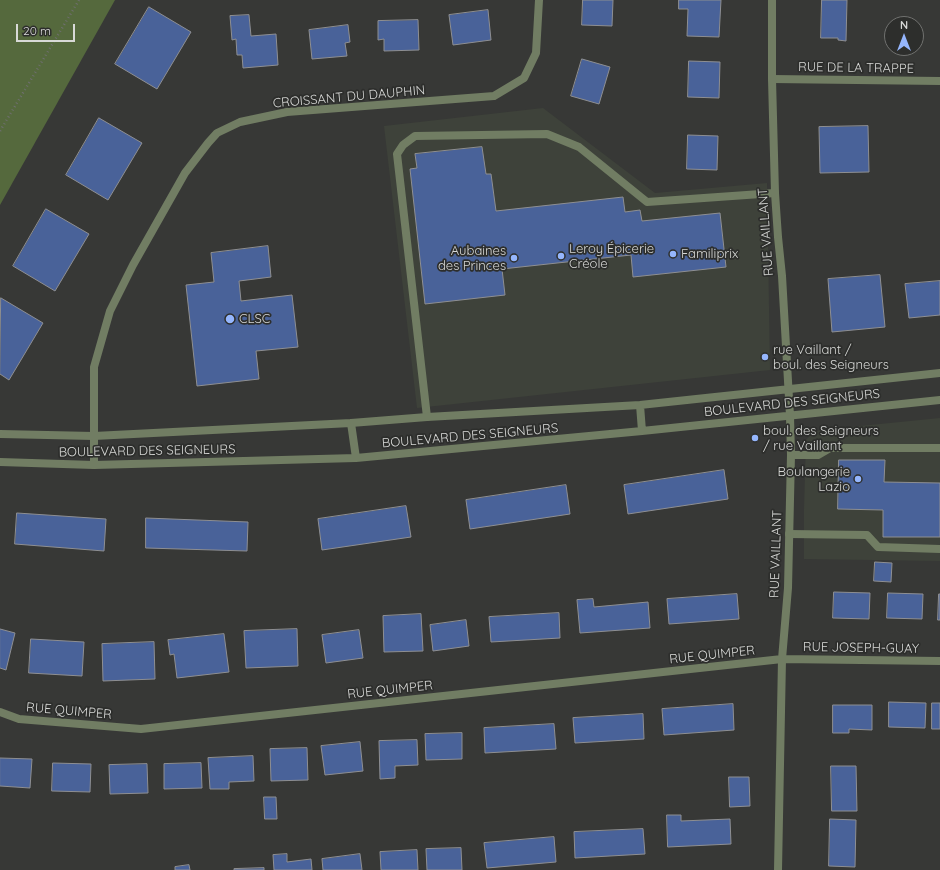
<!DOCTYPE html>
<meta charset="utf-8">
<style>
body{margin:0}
#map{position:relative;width:940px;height:870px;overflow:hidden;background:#373836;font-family:Quicksand,sans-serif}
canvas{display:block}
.north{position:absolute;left:884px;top:16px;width:40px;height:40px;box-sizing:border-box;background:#2d2e2c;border:1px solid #717270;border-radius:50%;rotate:0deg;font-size:11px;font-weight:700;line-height:16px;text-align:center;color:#d8d9d7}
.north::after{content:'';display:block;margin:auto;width:14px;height:18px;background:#95b6fd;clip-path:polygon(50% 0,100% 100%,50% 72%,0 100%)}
.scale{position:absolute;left:16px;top:24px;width:59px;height:18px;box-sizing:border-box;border:2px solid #d8d9d7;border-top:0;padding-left:5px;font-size:12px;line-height:14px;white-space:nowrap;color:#d8d9d7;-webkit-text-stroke:3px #2d2e2c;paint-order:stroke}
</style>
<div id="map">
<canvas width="940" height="870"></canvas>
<div class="north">N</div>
<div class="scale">20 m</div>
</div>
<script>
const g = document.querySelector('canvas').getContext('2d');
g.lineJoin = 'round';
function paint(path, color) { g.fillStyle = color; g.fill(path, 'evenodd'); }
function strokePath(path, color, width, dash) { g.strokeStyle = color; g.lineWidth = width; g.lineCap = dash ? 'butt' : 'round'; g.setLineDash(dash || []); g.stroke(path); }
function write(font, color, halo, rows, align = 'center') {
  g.font = font + ' Quicksand,sans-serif'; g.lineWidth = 3.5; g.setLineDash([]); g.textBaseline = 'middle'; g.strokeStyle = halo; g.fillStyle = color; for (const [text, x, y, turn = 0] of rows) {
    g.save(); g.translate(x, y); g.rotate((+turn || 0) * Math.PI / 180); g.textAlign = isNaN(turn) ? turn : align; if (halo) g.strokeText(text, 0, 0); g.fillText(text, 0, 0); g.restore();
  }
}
paint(new Path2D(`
 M543,108l112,85 112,-10 3,187 -353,38 -33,-282z
 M940,418v143l-136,-2v-50l2,-69 4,-4 5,-4 5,-2z`), '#3e423a');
paint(new Path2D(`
 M0,0h115l-115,205z`), '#55693d');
const building = new Path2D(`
 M583,0h30l-1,26 -30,-1z
 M679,0h42l-2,37 -32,-1 1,-27h-9z
 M822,0h25l-1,41 -8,-1v-2h-17z
 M149,7l42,25 -34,57 -42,-25z
 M488,10l3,30 -38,5 -4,-30z
 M249,15l2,21 25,-2 2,31 -35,3 -1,-13h-5l-1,-16 -4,1 -2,-24z
 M418,20l1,30 -35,1v-12l-6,1v-19z
 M348,25l2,17 -5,1 2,13 -35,3 -3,-29z
 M582,59l28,8 -11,37 -28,-8z
 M689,61l31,1 -1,36 -31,-1z
 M99,118l43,25 -34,57 -42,-25z
 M868,126l1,46 -49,1 -1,-46z
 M688,135l30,1 -1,34 -30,-1z
 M482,147l4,27h5l5,37 127,-14 2,15 15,-2 2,11 78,-8 6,54 -93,10 -2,-22 -129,14 3,26 -80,9 -15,-135 7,-1 -2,-14z
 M46,209l43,25 -34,57 -42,-25z
 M268,246l3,31 -32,4 2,20 51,-6 6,52 -42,4 3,28 -62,7 -11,-101 28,-3 -3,-29z
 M880,275l5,52 -53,5 -4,-53z
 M940,281v34l-31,3 -4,-34z
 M1,298l42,25 -34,57 -9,-6z
 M839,460h46l-1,22 56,1v54h-57v-27l-45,-1z
 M724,470l4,29 -100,15 -4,-29z
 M566,485l4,29 -100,15 -4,-29z
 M406,506l5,31 -89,13 -4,-31z
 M17,513l89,6 -2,32 -89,-7z
 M146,518l102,4 -1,29 -101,-3z
 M875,562l17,1 -1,19 -17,-1z
 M834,592l36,1 -1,26 -36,-1z
 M888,593l35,1 -1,25 -35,-1z
 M737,594l2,25 -70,5 -2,-25z
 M939,594h1v26h-2z
 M593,599l1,8 54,-5 2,26 -70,5 -3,-33z
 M559,613l1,25 -69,4 -2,-25z
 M421,614l2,37 -39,1 -1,-36z
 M466,620l3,26 -36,5 -3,-26z
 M0,629l15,4 -9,37 -6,-2z
 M297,629l1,37 -52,2 -2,-37z
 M359,630l4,28 -37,5 -4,-28z
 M224,634l5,38 -52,6 -3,-24 -4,1 -2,-15z
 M31,639l53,3 -2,34 -53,-3z
 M154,642l1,37 -52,2 -1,-37z
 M889,702l37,1 -1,25 -36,-1z
 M932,703h8v26h-8z
 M733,704l1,26 -70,5 -2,-26z
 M833,705h39v25l-23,-1v4h-16z
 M643,714l1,25 -69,4 -2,-25z
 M554,724l2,25 -71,4 -1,-25z
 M462,733v26l-36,1 -1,-26z
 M417,740l1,25 -23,1v12l-15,1 -1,-38z
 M360,742l3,29 -38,4 -4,-29z
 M307,748l1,32 -37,1 -1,-32z
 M253,756l1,25 -25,1v7h-19l-2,-31z
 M0,758l32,1 -2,29 -30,-2z
 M53,763l38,1 -1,28 -38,-1z
 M201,763l1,25 -38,1v-25z
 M147,764l1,29 -38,1 -1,-29z
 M831,766h25l1,45h-25z
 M729,777h20l1,29 -20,1z
 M264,797h12l1,22h-12z
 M667,815h14v6l49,-2 1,25 -63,3z
 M830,819l26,1 -1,47 -26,-1z
 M643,829l2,25 -70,4 -1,-26z
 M554,837l2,25 -69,6 -3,-25z
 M461,848l1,22h-35l-1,-21z
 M417,850l1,20h-37l-1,-18z
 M287,854v8l24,-3 1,11h-38l-1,-15z
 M360,854l2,16h-39l-1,-11z
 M189,865l1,5h-15v-3z
 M264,868v2h-30v-1z`);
paint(building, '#496299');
strokePath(building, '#8e8f92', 1);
strokePath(new Path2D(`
 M0,131l79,-131`), '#6e6f6d', 2.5, [1, 3]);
strokePath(new Path2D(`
 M427,417l-30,-263 6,-9 12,-9 132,-2 32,13 68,55 128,-9
 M791,455h27l12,-7h110
 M789,534l78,1 11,12 62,2`), '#717d63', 8);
strokePath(new Path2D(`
 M772,79l168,2
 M94,465v-98l16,-56 23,-46 52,-92 23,-30 9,-10 23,-11 47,-10 207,-16 30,-18 12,-25 3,-53
 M0,712l19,7 122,10 641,-70 158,2
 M778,870l4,-211 6,-71 3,-133 -1,-39`), '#717d63', 8);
strokePath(new Path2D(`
 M772,0v79l3,114 3,44 4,39 8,140
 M640,405l2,26
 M351,423l5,35
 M0,434l94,2 257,-13 76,-6 213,-12 300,-32
 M0,462l94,3 262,-7 286,-27 298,-31`), '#717d63', 8);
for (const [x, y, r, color] of [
 [673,254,4,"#95b6fd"],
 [561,256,4,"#95b6fd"],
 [514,258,4,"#95b6fd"],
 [230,319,5,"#95b6fd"],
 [765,357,4,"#95b6fd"],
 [755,438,4,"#95b6fd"],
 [858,479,4,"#95b6fd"]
]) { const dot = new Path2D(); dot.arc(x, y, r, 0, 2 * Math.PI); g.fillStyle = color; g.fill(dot); strokePath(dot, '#2d2e2c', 1.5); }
write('13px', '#d8d9d7', '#2d2e2c', [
 ["RUE DE LA TRAPPE",856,68,1],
 ["CROISSANT DU DAUPHIN",349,97,-5],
 ["RUE VAILLANT",766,232,-94],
 ["BOULEVARD DES SEIGNEURS",792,403,-6],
 ["BOULEVARD DES SEIGNEURS",470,436,-5],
 ["BOULEVARD DES SEIGNEURS",147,451,-1],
 ["RUE VAILLANT",776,554,-88],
 ["RUE JOSEPH-GUAY",861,648,1],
 ["RUE QUIMPER",712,655,-6],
 ["RUE QUIMPER",390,690,-6],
 ["RUE QUIMPER",69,711,5]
]);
write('13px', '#d8d9d7', '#2d2e2c', [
 ["Leroy Épicerie",569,249],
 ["Créole",569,264],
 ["Aubaines",506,251,"right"],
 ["des Princes",506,266,"right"],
 ["Familiprix",681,254],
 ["CLSC",239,319],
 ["rue Vaillant /",773,350],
 ["boul. des Seigneurs",773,365],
 ["boul. des Seigneurs",763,431],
 ["/ rue Vaillant",763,446],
 ["Boulangerie",850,472,"right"],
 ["Lazio",850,487,"right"]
], 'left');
</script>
